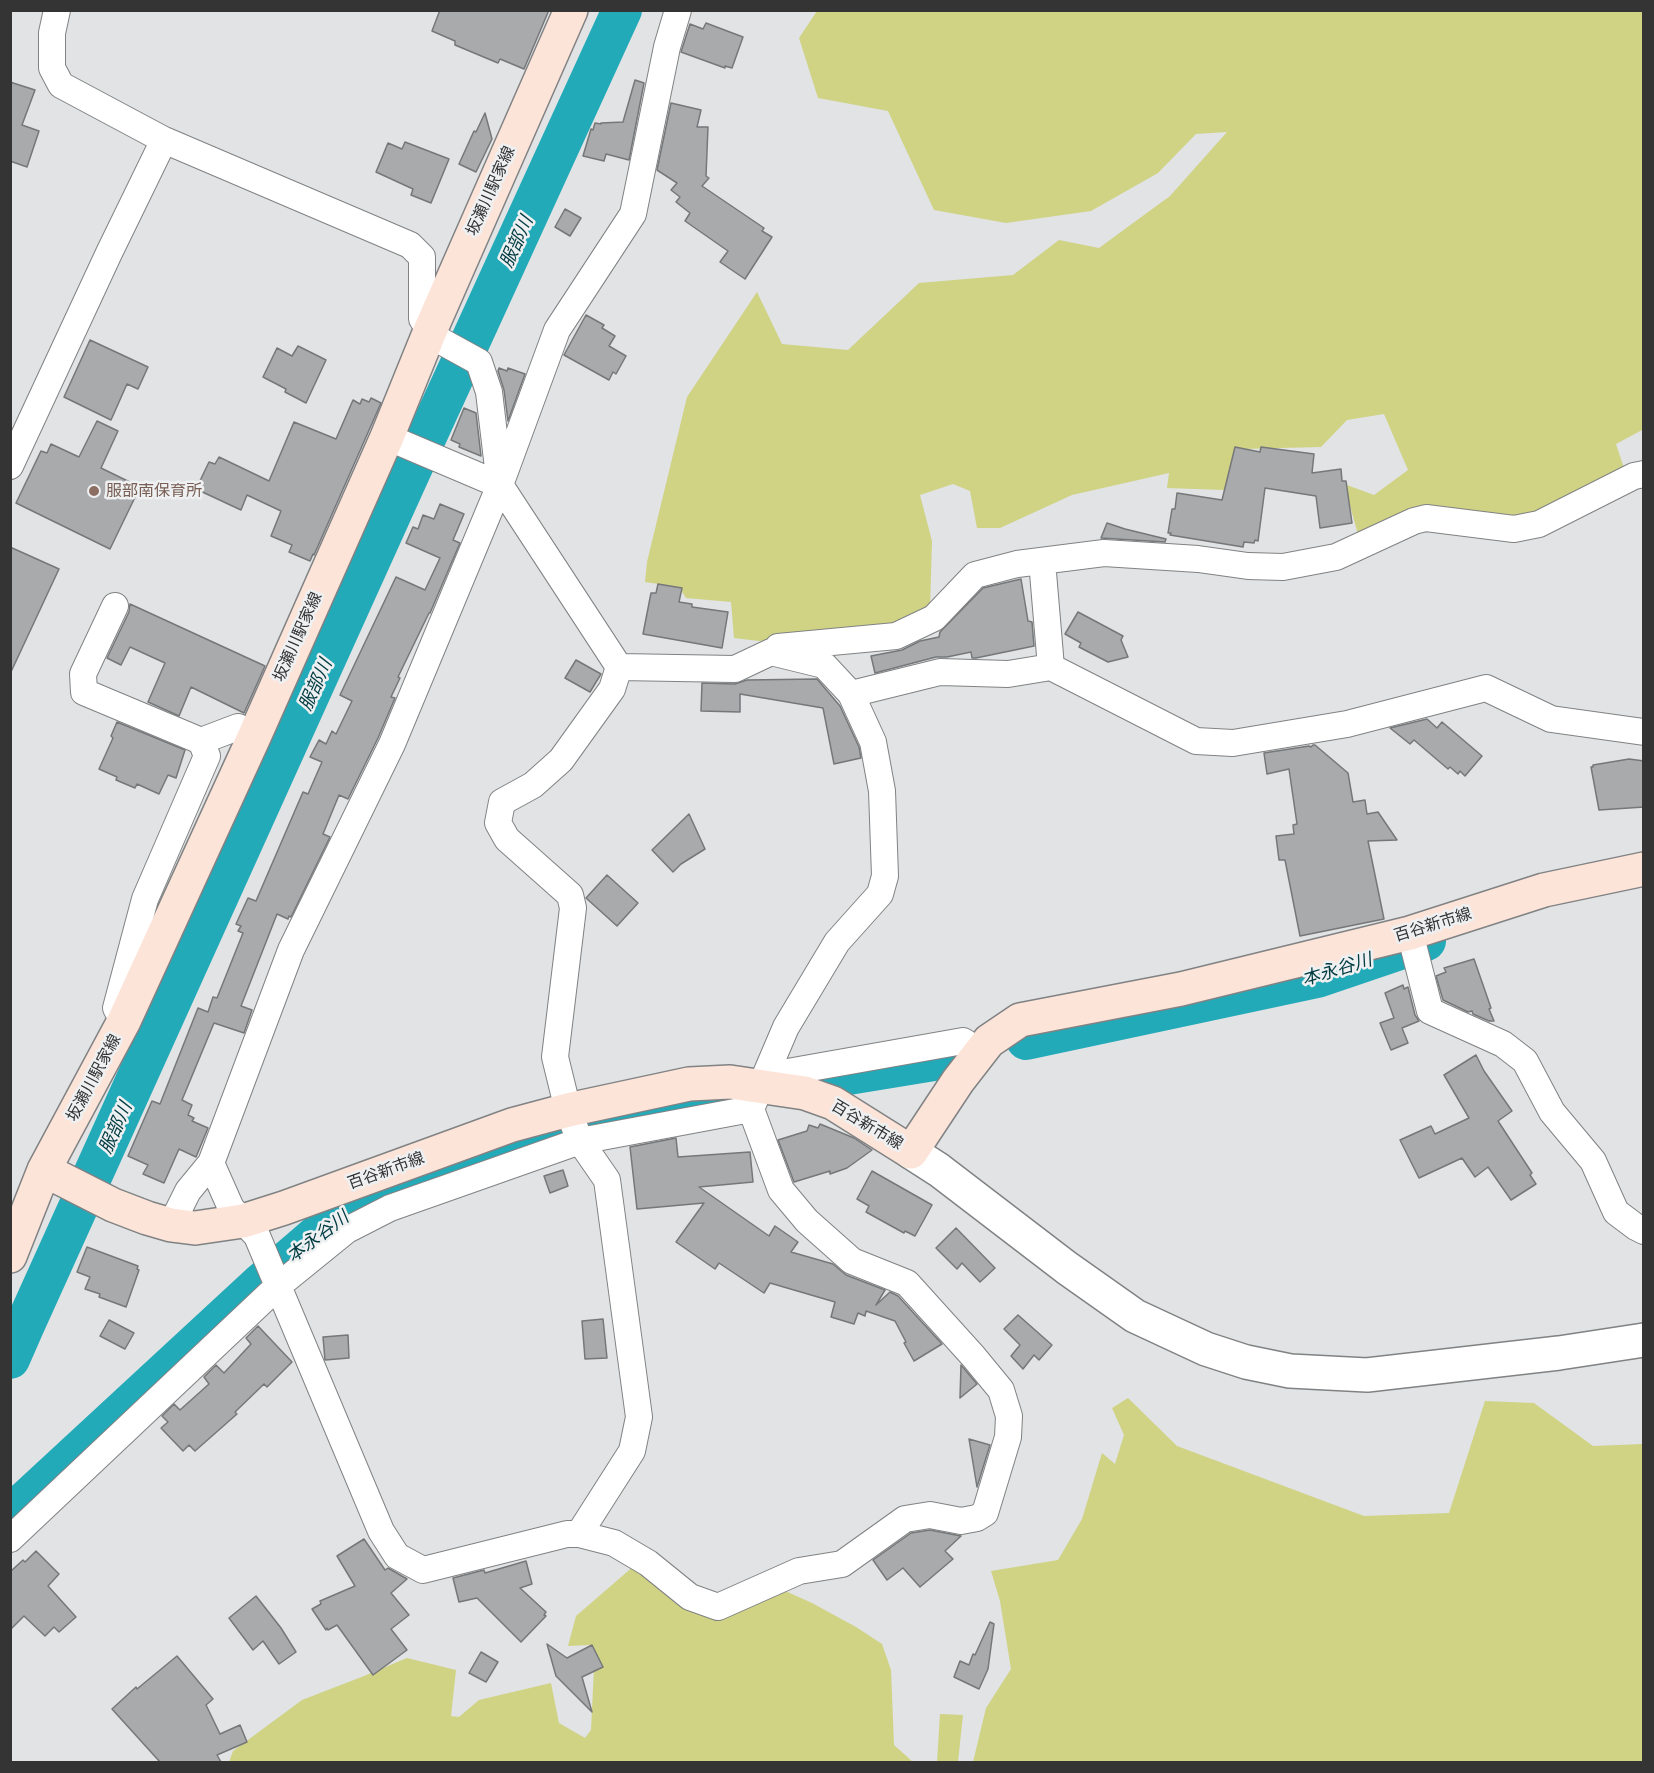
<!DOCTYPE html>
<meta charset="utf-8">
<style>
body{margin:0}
#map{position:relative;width:1654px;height:1773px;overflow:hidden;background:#e1e3e4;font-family:Montserrat,sans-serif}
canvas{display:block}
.frame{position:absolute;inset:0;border:12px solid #343435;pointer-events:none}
</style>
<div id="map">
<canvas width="1654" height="1773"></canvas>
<div class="frame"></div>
</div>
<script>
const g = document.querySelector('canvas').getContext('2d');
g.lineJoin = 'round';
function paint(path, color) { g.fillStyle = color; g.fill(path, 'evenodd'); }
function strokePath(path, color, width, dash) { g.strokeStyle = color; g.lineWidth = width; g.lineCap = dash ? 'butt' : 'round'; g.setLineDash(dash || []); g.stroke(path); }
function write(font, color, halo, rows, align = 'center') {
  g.font = font + ' Montserrat,"Noto Sans JP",sans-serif'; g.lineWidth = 5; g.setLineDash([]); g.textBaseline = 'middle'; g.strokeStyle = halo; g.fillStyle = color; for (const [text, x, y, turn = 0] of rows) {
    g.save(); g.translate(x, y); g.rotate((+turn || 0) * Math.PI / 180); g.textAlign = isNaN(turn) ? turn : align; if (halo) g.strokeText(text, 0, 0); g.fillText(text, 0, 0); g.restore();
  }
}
paint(new Path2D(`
 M817,11h826l1,418 -28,15 9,27 -110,55 -87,-20h-9l-60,32 -15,-54 30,11 34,-25 -24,-56 -37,6 -26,27 -79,2 -18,41 -57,-2 2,-15 -97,22 -72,33h-23l-7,-37 -17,-7 -33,11 12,46 -2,67 -47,21 -124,12 -25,-3 -3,-36 -45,-4 -7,-11 -34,-5 2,-20 40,-165 70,-105 25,52 66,6 71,-67 94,-8 46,-35 40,8 71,-52 57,-64 -31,2 -38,39 -67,38 -85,12 -72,-13 -46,-99 -70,-13 -19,-60z
 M1128,1398l49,48 187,70 85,-3 36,-112 49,2 59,43 50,-2v318h-670l13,-54 25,-39 -11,-68 -9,-30 67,-11 24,-41 20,-66 13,11 9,-29 -12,-27z
 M635,1565l17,13 23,25 29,12 79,-25 29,13 44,24 26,17 9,26 3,75 19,17h-684l4,-11 69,-51 62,-24 43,-18 49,12 -5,46 8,1 20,-17 72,-17 8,40 26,15 6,-8 3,-62 -4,-23 -22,1 8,-30z
 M940,1714l23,1 -5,47h-21z`), '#d0d384');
strokePath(new Path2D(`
 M1026,1040l291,-62 109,-37
 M836,1077l110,-18
 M10,1359l14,-32 382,-845 216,-472
 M10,1515l250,-231 57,-49 60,-40 216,-73 113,-20`), '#22aab9', 40);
const building = new Path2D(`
 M440,10h109l-25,59 -24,-10 -2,4 -43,-18v-4l-23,-10z
 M706,23l37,14 -11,31 -7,-2v2l-44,-16 9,-28 13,5z
 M635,80l9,3 -15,77 -23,-6 -2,7 -21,-5 8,-27 2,1 2,-7 6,1v-1l22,-1z
 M10,82l25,8 -13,35 17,6 -12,36 -17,-6z
 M671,103l30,7 -4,17h11l-2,49 3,2 -7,8 62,42 -2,3 10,6 -27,42 -25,-17 8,-11 -43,-30 5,-8 -14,-11 4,-5 -9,-7 6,-7 -20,-13z
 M485,113l7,26 -16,33 -17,-8 15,-33 2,1z
 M405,142l44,17 -18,44 -20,-8 2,-6 -37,-17 12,-29 14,6z
 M565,209l16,9 -11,18 -15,-9z
 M586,315l18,10 -2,3 13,8 -6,10 17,10 -10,18 -3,-2 -4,8 -45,-25z
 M90,340l58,27 -10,22 -11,-5 -16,36 -47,-23z
 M298,346l28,14 -20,43 -21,-11 1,-3 -23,-12 14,-29 15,8z
 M499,368l8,3 1,-3 17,6 -17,47 -4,-31 -6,-19z
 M371,398l10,5 -67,152 -1,-1 -3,7 -21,-9 3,-7 -21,-9 10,-25 -34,-16 -6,15 -45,-21 13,-27 6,2 4,-7 50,24 25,-59 42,17 17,-39 7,4 2,-5 7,3z
 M464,408l12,5 5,43 -22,-9 1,-3 -9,-4z
 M97,421l21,10 -17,37 39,19 -30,62 -94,-46 25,-52 6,2 4,-9 28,13z
 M1235,447l25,5 1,-5 53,7 -2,19 29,-4 1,12h4l6,42 -32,5 -4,-32 -51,-8 -7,53 -3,-1 -1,3 -10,-1 -1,5 -73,-12 1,-2h-3l4,-24h3l2,-16 45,7z
 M440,504l24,10 -11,26 7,3 -30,70h-1l-31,64 2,1 -9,19 4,1 -17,40 -30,61 -9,-4 -16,39 7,3 -39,80 -2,-1 -1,3 -11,-5 -36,92 11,4 -8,23 -30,-10 -32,77 10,5 -4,10 6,3 -2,3 16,7 -12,29 -17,-8 -15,34 -21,-9 5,-9 -20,-9 24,-55 8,3 38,-96 10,4 5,-15 4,1 26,-65 -5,-2 3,-5 -5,-2 12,-26 8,3 47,-109 5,2 14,-32 -12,-5 9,-17 7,4 6,-13 4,3 16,-33 -12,-6 56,-118 29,13 15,-32 -34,-15 7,-16 5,2 5,-14 11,4z
 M1107,523l18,6 41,10 -1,3 -64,-4z
 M10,547l49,22 -49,105z
 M1021,579l7,42 4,1 2,24 -58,12h-4l-1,-6 -24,5h-11l-61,16 -4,-17 31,-6 18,-9 19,-4 1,-5 43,-44z
 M658,584l24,4 -3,14 13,2v3l36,5 -6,36 -79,-14 8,-41h5z
 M130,604l135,62 -21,47 -53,-26 -12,29 -31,-14 17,-39 -35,-16 -9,18 -14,-7 22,-46z
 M1078,612l45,24 -2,4 7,17 -20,5 -29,-15 2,-4 -16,-9z
 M576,660l25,14 -11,18 -25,-14z
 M817,679l23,27 19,41 2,11 -27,6 -11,-56 -83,-14v18l-39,-1 1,-28 33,1 12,-4z
 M1427,719l10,9 5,-6 40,34 -17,20 -5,-5 -2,3 -8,-7 -2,2 -34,-29 -4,4 -20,-16z
 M117,722l68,28 -9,28 -8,-3 -9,19 -22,-10 -2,4 -19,-8 1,-3 -18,-8 14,-31 -2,-2z
 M1313,745h2l33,28 5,29 12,-2 2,14 11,-2 19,28 -29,1 16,78 -84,17 -15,-76h-6l-3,-24 18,-2 -1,-9 4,-1 -8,-55 -22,5 -3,-21 45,-7 2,1z
 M1629,759l15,2v46l-45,3 -8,-43h2v-2z
 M689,814l16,35 -24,15 -8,8 -21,-22z
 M607,875l31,28 -21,23 -31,-28z
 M1474,959l17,49 -2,1 5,12h-5l-16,-7 -1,-3 -4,1 -25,-12 -7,-24 10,-4 -2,-4z
 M1403,985l1,4 4,-2 7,28 4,6 -17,7 6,15 -17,7 -11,-27 14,-5 -9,-25z
 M1476,1055l8,16 28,40 -14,10 34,52 -2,2 6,9 -25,16 -23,-33 -13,10 -13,-19 -43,20 -19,-38 31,-14 4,8 34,-16 -25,-43z
 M820,1124l34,14 18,12 -25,18 -17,6v-3l-36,11 -16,-42 29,-9 2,-6 9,3z
 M676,1138l2,19 72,-5 3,30 -54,5 70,49 6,-10 23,16 -7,10 42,12 13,11 39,15 -9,15 14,-13 8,4 44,48 -28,17 -10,-18 2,-1 -11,-21 -29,-10 -1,5 -7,-3 -4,11 -23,-7 4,-15 -65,-19 -6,10 -45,-30 -4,6 -39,-27 28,-39 -67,6 -7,-62z
 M563,1170l5,16 -18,7 -6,-17z
 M872,1171l60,34 -17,31 -10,-5 -1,2 -38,-21 3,-6 -12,-7z
 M956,1228l39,40 -15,14 -18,-19 -5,6 -21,-21z
 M87,1247l51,19 -1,3 2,1 -13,37 -27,-10 1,-3 -15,-5 5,-12 -13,-5z
 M1018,1315l34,30 -13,15 -5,-5 -11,14 -12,-13 9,-11 -16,-16z
 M603,1319l4,39 -22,1 -3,-38z
 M109,1320l25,13 -9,16 -25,-13z
 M258,1326l34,36 -25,25 -3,-3 -29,28 2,2 -42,37 -6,-6 -6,6 -22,-23 7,-6 -6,-6 12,-12 6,6 29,-26 -5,-7 12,-12 8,8 27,-29 -5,-6z
 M348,1335l1,23 -24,2 -2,-23z
 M961,1365l16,19 -17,14z
 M969,1439l21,6 -13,42z
 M930,1530l31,6 -16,15 8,8 -33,28 -17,-19 -16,12 -14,-20 38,-27z
 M364,1539l21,31 3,-2 19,11 -16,14 18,22 -18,14 16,21 -34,25 -36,-50 -9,5 -1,-2 -1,2 -14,-21 9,-5 -1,-3 35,-15 -18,-30z
 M36,1551l23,23 -11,12 28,31 -17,15 -5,-5 -9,9 -21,-20 -14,14v-58l13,-12 2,2z
 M526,1561l6,23 -12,4 26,24 -2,3 2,1 -25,26 -44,-44 -18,4 -6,-24 31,-8 1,3z
 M256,1596l25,32 15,24 -17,12 -16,-23 -10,9 -24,-32z
 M990,1622l4,2 -6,45 -9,20 -25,-12 6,-16 9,4 4,-11 2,1z
 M547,1644l20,14 25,-13 11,22 -21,10 10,35 -36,-36z
 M481,1652l17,10 -12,20 -17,-9z
 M177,1656l36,43 -7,6 14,29 20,-9 7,17 -30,13 4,7h-61l-48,-53 24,-22 1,2z`);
paint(building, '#a9aaac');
strokePath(building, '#767779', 1.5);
const minor = new Path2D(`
 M57,10l-5,23v35l9,17 103,55 246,105 12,12v62l17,21 40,22 10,30 11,93 119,182 -7,22 -51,71 -28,25 -31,17 -4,21 9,16 63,56 3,13 -18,149 13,53 12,31 27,39 32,237 -7,34 -53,83
 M387,437l113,48
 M10,466l99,-213 55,-113
 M1042,561l9,106
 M115,606l-32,68 1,18 117,49 6,15 -62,143 -29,109 6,11
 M778,647l118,-11 38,-18 41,-43 42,-11 87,-11 94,6 50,7 35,1 53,-10 78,-36 12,-3 88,11 25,-5 95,-48 10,-2
 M851,694l89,-22 68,2 43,-7 145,74 37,2 114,-19 139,-36 65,31 93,13
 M201,741l37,-14 17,8
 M1410,933l20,78 73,33 22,17 27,51 41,49 23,51 20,15 8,4
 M765,1076l198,-35 17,11
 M211,1163l20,45 26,28 124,295 16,25 26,14 144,-36h12l35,9 34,20 42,34 28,10 81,-36 43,-7 63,-45 25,-4 31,6 16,-3 8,-5 23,-76 1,-21 -8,-26 -28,-34 -66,-73 -55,-22 -45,-40 -26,-31 -30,-81 35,-82 51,-85 43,-48 5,-18 -3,-85 -9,-49 -22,-48 -27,-29 -53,-13 -36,17 -116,-2
 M171,1225l17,-34 23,-28 80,-213 101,-206 108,-259 57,-155 76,-116 34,-167 11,-37
 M10,1539l268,-253 69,-56 43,-22 190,-67 171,-32`);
const tertiary = new Path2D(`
 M911,1152l28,18 128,98 68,48 71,33 40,13 44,9 77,4 192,-22 85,-13`);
const secondary = new Path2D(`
 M44,1170l69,35 34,13 24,7 24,3 48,-7 41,-13 228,-83 56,-15 121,-26 41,-2 75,11 28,10 78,49 47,-71 31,-40 31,-21 161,-31 229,-56 134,-43 100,-21
 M10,1256l34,-86 80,-149 131,-286 132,-298 43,-106 141,-321`);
strokePath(minor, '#808283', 28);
strokePath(tertiary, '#808283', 36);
strokePath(secondary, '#808283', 36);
strokePath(minor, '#fff', 26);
strokePath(tertiary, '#fff', 33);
strokePath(secondary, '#fce4d9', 33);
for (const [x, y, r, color] of [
 [94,491,6,"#8d6e63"]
]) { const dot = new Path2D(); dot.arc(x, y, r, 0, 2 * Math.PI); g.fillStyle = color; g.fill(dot); strokePath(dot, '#eef0f1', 2); }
write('16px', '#343435', '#eef0f1', [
 ["坂瀬川駅家線",491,191,-66],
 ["坂瀬川駅家線",298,637,-66],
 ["百谷新市線",1433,925,-17],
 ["坂瀬川駅家線",94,1078,-62],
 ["百谷新市線",867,1125,31],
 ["百谷新市線",386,1171,-20]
]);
write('16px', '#785e54', '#eef0f1', [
 ["服部南保育所",106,491]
], 'left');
write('italic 18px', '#003b42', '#eef0f1', [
 ["服部川",517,242,-66],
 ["服部川",316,685,-66],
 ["本永谷川",1337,970,-17],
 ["服部川",116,1128,-66],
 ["本永谷川",318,1237,-37]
]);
</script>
